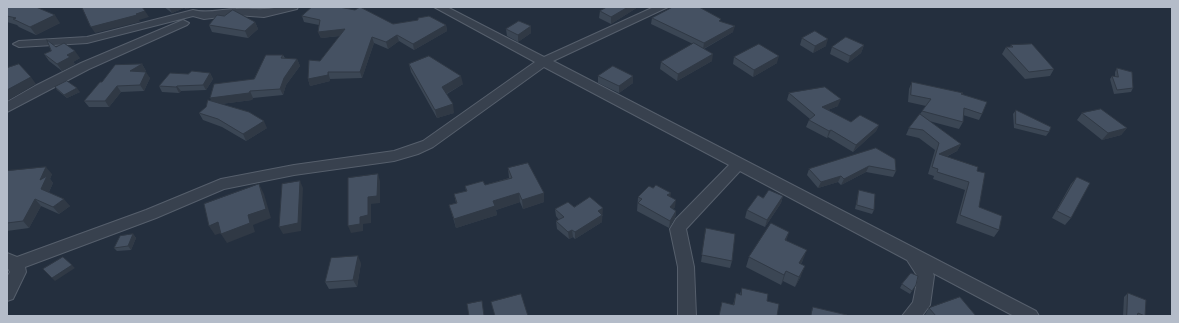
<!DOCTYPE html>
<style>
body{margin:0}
#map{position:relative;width:1179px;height:323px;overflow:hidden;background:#242f3e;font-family:"Fira Sans Condensed",sans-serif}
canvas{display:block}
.frame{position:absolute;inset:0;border:8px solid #b4bcc9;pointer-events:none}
</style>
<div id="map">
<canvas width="1179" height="323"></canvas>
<div class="frame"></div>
</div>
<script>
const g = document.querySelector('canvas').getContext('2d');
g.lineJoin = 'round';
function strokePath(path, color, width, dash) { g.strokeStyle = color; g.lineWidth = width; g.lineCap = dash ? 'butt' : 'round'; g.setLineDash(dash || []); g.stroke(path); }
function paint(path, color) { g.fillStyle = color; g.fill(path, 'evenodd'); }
const street = new Path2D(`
 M280,7h18l-1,2 -33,8 -28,-2 -32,4 -11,-3 -106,27 -68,4 -6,-3 6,-3 68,-4 106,-27c15,4 28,-1 43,-1 18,-1 25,2 44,-2z
 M434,7h13l97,50 110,-50h14l-115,54 483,250 3,5h-25l-81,-43 1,3 -4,29 -8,11h-20l11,-14 5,-25 -11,-17 -167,-89 -54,58 8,38 2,49h-18v-49l-8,-38 6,-10 53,-54 -185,-98 -111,80 -15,7 -24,7 -100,14 -70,14 -68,29 -131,49 1,5 -13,27 -6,2v-24l3,-5 -3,-5v-14l10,4 129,-47 75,-31 73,-14 100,-14 29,-10 112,-79z
 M183,20l6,3 -2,2 -98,44 -82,43v-10l28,-16 46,-23z`);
strokePath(street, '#565f6c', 2);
paint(street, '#38414e');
paint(new Path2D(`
 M7,7l53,16 -24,12 -17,-8 -2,-2 -10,-3z
 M164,7h30l-8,2 -2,-1 -12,5z
 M638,7l-27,17 -12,-6 1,-7z
 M302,16l91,8 53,1 1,6 -33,19 -15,-9 -11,8 -14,-6 -12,35 -32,1v2l-20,5 -2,-7 12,-18 20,-25 -19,2 -3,-6 1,-7 -15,-3z
 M652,18l69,1 -1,2 13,11 -29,17 8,12 -35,20 -17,-12 1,-7 32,-18 -42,-20z
 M255,22l3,7 -10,9 -36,-6 -3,-7z
 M506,29l25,4 -13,9 -11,-6z
 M802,38l24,8 -13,7 -13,-8z
 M864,45l-3,8 -13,10 -18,-9 2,-7z
 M1011,45l43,24 -4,7 -25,3 -23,-25 4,-7h4z
 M56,47l24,11 -7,4 2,2 -13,7 -13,-10 -5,-7 7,-3z
 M283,55l2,3 12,1 3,7 -14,19 -3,10 -30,3 -1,2 -31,4 46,24 -21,13 -24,-14 -19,-7 -4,-7 7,-6 5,-7 43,-21z
 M734,57l43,6 -24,14 -20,-13z
 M142,64l4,7 -3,1 7,6 -6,13 -23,1 -12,15h-20l-5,-6 18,-19z
 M409,64l54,20 -16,10 7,19 -17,5 -26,-46z
 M1117,68l16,20 -2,4 -17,2 -4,-15 2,-3h3v-4z
 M210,73l3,6 -7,11 -25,1 -2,2 -17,-1 -3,-6 29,-12z
 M598,76l35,7 -14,10 -21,-10z
 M912,82l50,12 20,20 -3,6 -16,-5v7l-4,7 -30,-8 32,23 -4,7 -11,6 31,14 2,36 20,23 -5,7 -38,-14 9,-33 -32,-11 1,-3 -6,-2 7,-24 -16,-12 -13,-3 3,-7 11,-14 6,-8 -18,-4 1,-13z
 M55,87l25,5 -13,6 -10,-8z
 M789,93l49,13 -10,4 23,12 28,3 -3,6 -23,21 -25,-15 -1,1 -21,-11 3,-7 1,-1 -23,-19z
 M1016,110l33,22 -3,4 -32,-8 -1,-14z
 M1082,113l45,15 -6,7 -19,5 -25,-20z
 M876,148l20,23 -3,6 -27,-5 -25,13 -3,-3 -20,6 -11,-13 2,-6z
 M508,168l36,25v9l-21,7 -3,-7 -24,8 1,5 -41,13 -4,-14 -3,-9 7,-2 -2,-9 12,-3 -1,-5 20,-1 24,-7z
 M7,171l45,3 -2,5 3,4 -4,9 21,14 -11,8 -18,-8 -12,22 -22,3z
 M1077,177l-6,41 -6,7 -13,-7 19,-34z
 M859,190l15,20 -2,4 -17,-5 3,-15z
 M783,196l-2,7 -16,24 -20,-9 2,-8 16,-12z
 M638,197h33l4,10 -2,2 3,2 -1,7 -6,10 -32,-17z
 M574,207l29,8 -1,1v6l-27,17 -2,-2 -4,2 -12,-10 -1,-8 3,-1 -3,-4 -1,-7z
 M133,234l3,4 -5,12 -14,1 -3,-3z
 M705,236l27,25 -2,7 -29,-6z
 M786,241l17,19 -2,4v12l-6,11 -12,-6 -2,4 -35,-18 3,-10z
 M361,263l-4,24 -28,2 -4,-7z
 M902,284l14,1 -6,9 -10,-6z
 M742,288l25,13 10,15h-58l3,-14 11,3 3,-12 4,1z
 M1128,293l17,23h-22l1,-19z
 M929,308l47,8h-51v-1z`), '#3b4654');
paint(new Path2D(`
 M169,7h14l1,1 -12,5z
 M185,7h9l-8,2z
 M628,7h10l-27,17v-7z
 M145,11l4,6 -10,3 1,2 -45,11 -4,-6z
 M55,15l5,8 -24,12 -6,-8z
 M255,22l3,7 -10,9 -3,-7z
 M446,25l1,6 -33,19 -1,-6z
 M531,26v7l-13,9v-7z
 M735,26l-2,6 -30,17 1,-6z
 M345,29l2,6 -26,3 -3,-6z
 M397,35l2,6 -11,8 -2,-7z
 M372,37l2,6 -12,35 -2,-6z
 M828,39l-2,7 -13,7 2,-7z
 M864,45l-3,8 -13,10 2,-7z
 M75,51l5,7 -7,4 2,2 -13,7 -5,-7 10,-9z
 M713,54l-1,7 -35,20 1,-7z
 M779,56l-2,7 -24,14 1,-7z
 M297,59l3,7 -14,19 -3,10 -3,-6 4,-11z
 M142,64l4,7 -12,7 -4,-7z
 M146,72l4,6 -6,13 -4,-6z
 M328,72l2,7v2l-20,5 -2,-7z
 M210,73l3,6 -7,11 -3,-5z
 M461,76l2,8 -19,11 -2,-8z
 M633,76v7l-14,10v-7z
 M31,77l5,7 -29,17v-11z
 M117,86l4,6 -12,15 -4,-6z
 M177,86l4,5 -2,2 -3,-6z
 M77,88l3,4 -13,6 -3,-3z
 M250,91l3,7 -1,2 -39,5 -3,-7z
 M841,99l-3,7 -18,7 2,-6z
 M453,104l1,9 -17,5 -2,-8z
 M264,121l3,7 -21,13 -3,-7z
 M879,125l-3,6 -23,21 3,-7z
 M1127,128l-6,7 -19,5 6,-7z
 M831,130l-3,7 -1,1 2,-7z
 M961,144l-4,7 -22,11 4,-8z
 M869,166l-3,6 -25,13 3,-6z
 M46,167l6,7 -2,5 3,4 -6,13 -6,-7 -1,-9z
 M378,174l2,7v22l-9,1v19l-8,1v7l-12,2 -3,-7 12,-9z
 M841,176l-3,6 -20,6 3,-6z
 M300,181l3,7 -2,43 -18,3 -4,-7z
 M259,184l5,10 7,24 -18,7 2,7 -28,11 -6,-9 27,-19z
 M519,193l1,9 -24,8 1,5 -41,13 -2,-9 39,-18z
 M544,193v9l-21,7 -1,-9z
 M671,193l-1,7 -3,-5z
 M783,196l-2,7 -16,24 2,-7z
 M35,199l6,7 -12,22 -6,-7z
 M64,199l6,7 -11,8 -6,-7z
 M676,200l-1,7 -6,8 1,-8z
 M603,208l-1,14 -27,17v-7l23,-21z
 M676,211l-1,7 -6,10 1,-7z
 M218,222l6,10 -9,3 -6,-9z
 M572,230l1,7 -4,2 -1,-7z
 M789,232l-3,10 -1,-2z
 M133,234l3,4 -5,12 -3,-4z
 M807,250l-4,10 -8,13 4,-10z
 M358,256l3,7 -4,24 -4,-7z
 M72,265l3,3 -20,13 -3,-3z
 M805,266l-4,10 -6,11 4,-10z
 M786,271l-3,10 -2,4 3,-10z`), '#303945');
const building = new Path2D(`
 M7,7h29l19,8 -25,12 -17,-8 3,-1 -9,-2z
 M82,7h60l3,4 -9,3 1,1 -46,12z
 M312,7h27l16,3 5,-3 33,17 25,-4v-2l11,-2 17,9 -33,19 -16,-9 -11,7 -14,-5 -12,35h-32v3l-20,4 1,-19 11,1 25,-32 -27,3 2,-12 -18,-4z
 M607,7h21l-17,10 -11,-6z
 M673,7h26l22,12 -2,2 16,5 -31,17 -52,-25z
 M233,10l22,12 -10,9 -36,-6 8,-10 7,1z
 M519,21l12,5 -13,9 -12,-6z
 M815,31l13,8 -13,7 -13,-8z
 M846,37l18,8 -14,11 -18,-9z
 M47,40l9,7 8,-4 11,8 -8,4 3,2 -13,7 -13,-10 7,-3z
 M694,43l19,11 -35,20 -17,-12z
 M759,44l20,12 -25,14 -20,-13z
 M1032,44l22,25 -25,3 -23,-25h7l-2,-2z
 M266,55h17l-2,3 16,1 -13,19 -4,11 -30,2 -1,2 -39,5 4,-14 40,-5z
 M429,56l32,20 -19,11 11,17 -18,6 -26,-46z
 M19,64l12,13 -24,13v-22z
 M142,64l-12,7 16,1 -6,13 -23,1 -12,15h-21l16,-19h2l13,-17z
 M613,66l20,10 -14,10 -21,-10z
 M1117,68l15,4 1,16 -16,2 -5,-14 6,1z
 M192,71l18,2 -7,12 -26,1 -1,1 -17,-1 11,-13 18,1z
 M67,81l10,7 -13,7 -9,-8z
 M912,82l51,11 -2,1 26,8 -5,12 -18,-6 -1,14 -41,-11 9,-12 -20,-4z
 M825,87l16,12 -19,8 29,15 9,-7 19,10 -23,20 -25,-15 -2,1 -20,-11 6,-5 -26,-22z
 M208,100l41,12 15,9 -21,13 -25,-15 -19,-6 7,-6z
 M1101,109l26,19 -19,5 -26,-20z
 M1016,110l35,17 -2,5 -33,-8z
 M920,114l41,30 -22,10 39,13 -1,4 8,2 -6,34 23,9 -3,14 -39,-15 9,-33 -32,-10 1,-3 -6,-2 7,-24 -16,-13 -14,-2z
 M876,148l19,11 1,12 -27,-5 -25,13 -3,-3 -20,6 -12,-13z
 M528,163l16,30 -22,7 -3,-7 -26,8 2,5 -41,13 -5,-14 8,-2 -3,-9 13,-3 -2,-5 18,-5 2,4 27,-7 -4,-10z
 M46,167l-6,13 7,-4 -6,13 23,10 -11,8 -18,-8 -12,22 -16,2v-52z
 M378,174l-1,22 -9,1v18l-8,2v7l-12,2v-48z
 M1077,177l13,6 -19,35 -14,-7z
 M300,181l-2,42 -19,4 3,-43z
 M259,184l7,25 -18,6 2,8 -29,11 -3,-12 -9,4 -5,-22z
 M656,185l15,8 -4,2 9,5 -6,7 6,4 -6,10 -32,-18 4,-4 -4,-2 11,-11 4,2z
 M769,190l14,6 -16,24 -20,-10 11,-15 5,3z
 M859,190l16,4 -1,16 -17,-5z
 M590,197l13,11 -5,3 4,4 -27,17 -3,-2 -4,2 -12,-11 8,-4 -9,-8 13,-7 6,5z
 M771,223l18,9 -4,8 22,10 -8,13 6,3 -6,11 -13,-6 -2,4 -35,-18z
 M706,228l29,6 -3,27 -30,-6z
 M133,234l-5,12 -14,2 6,-12z
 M358,256l-5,24 -28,2 6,-24z
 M63,257l9,8 -20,13 -9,-9z
 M911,273l7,3 -2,9 -4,6 -10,-7z
 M742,288l26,6 -1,7 12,3 -2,12h-58l3,-14 12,3 2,-12 5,2z
 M1128,293l18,7 -1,16 -7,-3 -1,3h-10z
 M521,294l7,22h-33l-4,-14z
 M960,297l16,19h-40l-7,-8z
 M482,301l2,15h-15l-2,-12z
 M813,307l34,8 -1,1h-35z`);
paint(building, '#455162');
strokePath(building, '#303945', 1);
</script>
